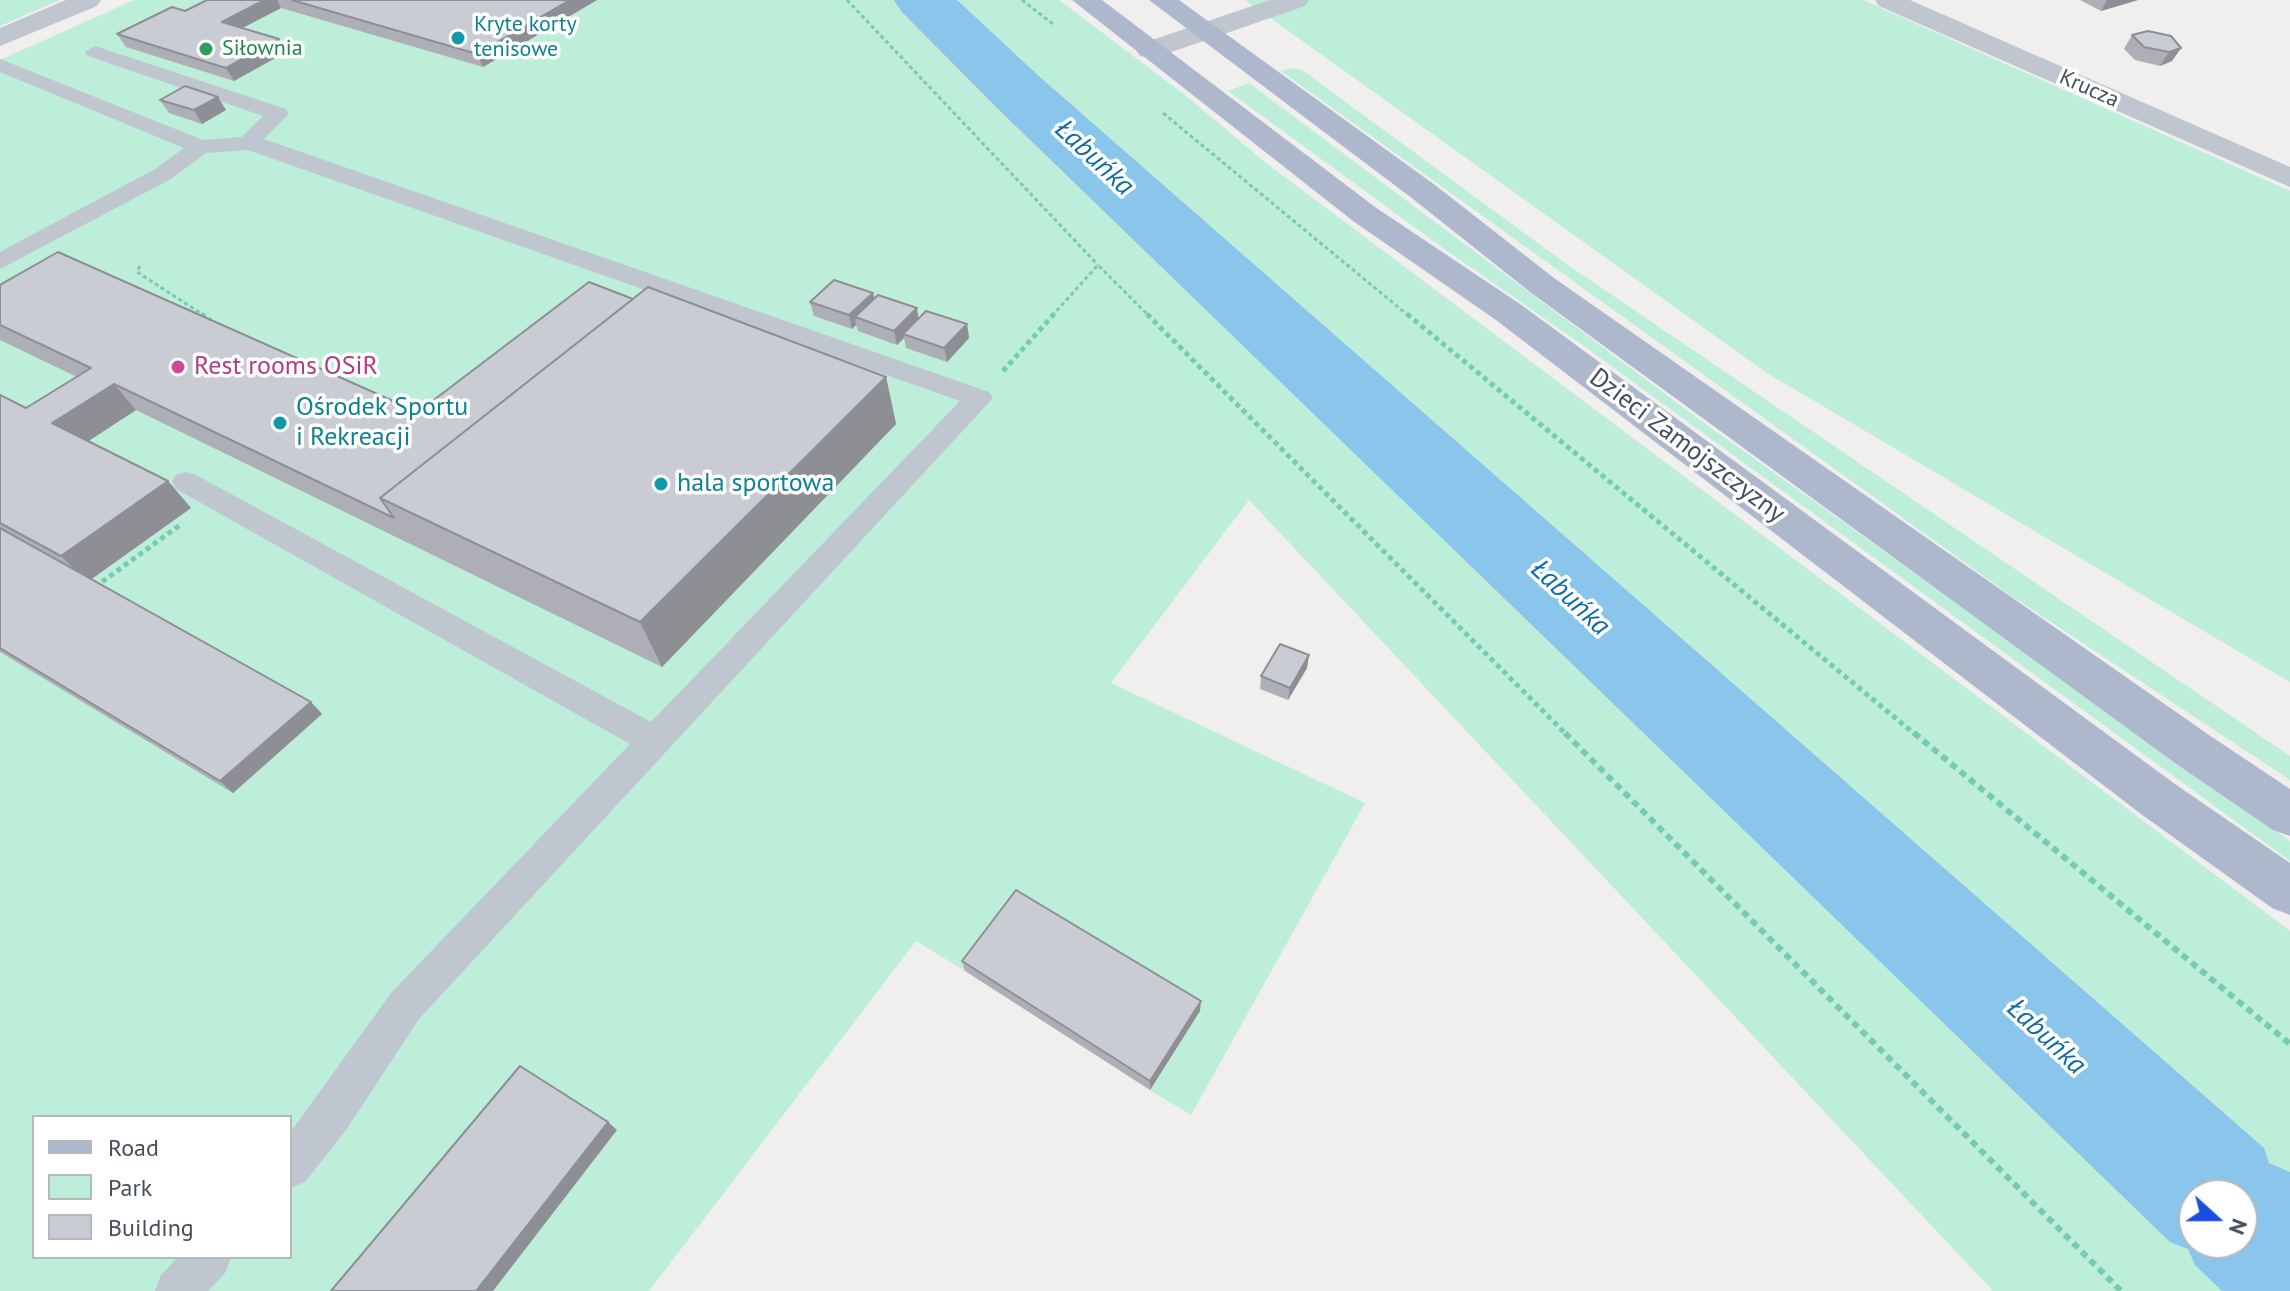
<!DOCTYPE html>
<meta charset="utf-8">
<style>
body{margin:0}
#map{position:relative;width:2290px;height:1291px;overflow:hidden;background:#f1eeee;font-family:"PT Sans",sans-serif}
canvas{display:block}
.legend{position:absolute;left:32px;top:1115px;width:260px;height:144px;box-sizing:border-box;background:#fff;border:2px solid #b5b8bd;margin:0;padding:10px 14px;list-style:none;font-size:24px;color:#464e5b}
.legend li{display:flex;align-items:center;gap:16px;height:40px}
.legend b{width:40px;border:2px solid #b5b8bd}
.north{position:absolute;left:2178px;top:1179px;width:80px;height:80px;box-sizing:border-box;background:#fff;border:2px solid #b5b8bd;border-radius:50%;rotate:111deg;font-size:22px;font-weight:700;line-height:32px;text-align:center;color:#464e5b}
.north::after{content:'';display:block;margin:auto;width:28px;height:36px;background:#1a4dde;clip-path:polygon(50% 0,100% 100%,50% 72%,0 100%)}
</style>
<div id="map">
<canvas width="2290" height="1291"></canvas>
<ul class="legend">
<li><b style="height:10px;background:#aeb8cd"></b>Road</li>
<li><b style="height:22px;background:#bceed9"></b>Park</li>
<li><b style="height:22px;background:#caccd4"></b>Building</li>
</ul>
<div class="north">N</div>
</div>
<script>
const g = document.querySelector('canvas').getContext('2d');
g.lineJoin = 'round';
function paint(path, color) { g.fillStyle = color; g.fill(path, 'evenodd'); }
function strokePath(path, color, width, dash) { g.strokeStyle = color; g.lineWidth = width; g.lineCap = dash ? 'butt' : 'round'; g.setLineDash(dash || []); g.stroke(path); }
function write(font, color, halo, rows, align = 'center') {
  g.font = font + ' "PT Sans",sans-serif'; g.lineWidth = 7; g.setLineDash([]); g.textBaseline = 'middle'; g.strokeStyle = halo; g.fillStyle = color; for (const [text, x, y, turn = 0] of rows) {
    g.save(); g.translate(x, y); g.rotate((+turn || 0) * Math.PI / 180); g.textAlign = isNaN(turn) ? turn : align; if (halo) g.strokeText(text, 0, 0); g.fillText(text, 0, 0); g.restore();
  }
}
paint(new Path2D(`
 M0,0h60l-60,26z
 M134,0h925l126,95 81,68 1024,768v360h-297l-744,-791 -138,183 254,120 -174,312 -41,-25 50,-79 -235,-40 -49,-30 -267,350h-649v-1231zM34,1117h256v140h-256zM2194,1195h48v48h-48z
 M1245,0h618l427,191v491l-523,-309z
 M1292,68l10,2 263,193 725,493v24l-280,-185 -729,-524z
 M1249,83l451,337 590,421v20l-713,-520 -134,-93 -215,-157z`), '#bceed9');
paint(new Path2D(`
 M894,0h63l84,78 1223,1070 5,15 21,9v119h-68l-27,-26 -7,-16 -18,-7 -1175,-1136 -93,-94zM2194,1195h48v48h-48z`), '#8ac5eb');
strokePath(new Path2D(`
 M847,0l251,265
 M1022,0l31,24
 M1163,113l246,203
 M140,266l-3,6 68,44
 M1052,316l46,-51 51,51`), '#75ccb0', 3, [4, 3]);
strokePath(new Path2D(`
 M201,314l9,6
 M1147,314l420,421
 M1407,314l509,421
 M1003,371l51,-57
 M95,587l85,-62`), '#75ccb0', 5, [5, 4]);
strokePath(new Path2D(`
 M1565,733l556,558
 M1914,733l376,311`), '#75ccb0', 6, [7, 5]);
paint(new Path2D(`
 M95,46l191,63 3,5 -25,25 725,253 4,6 -574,621 -73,111 -41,52 -15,6v-55l101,-140 239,-249 -454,-255 -4,-7 4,-7 10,-3 10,3 455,247 309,-321 -712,-251 -42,3 -35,26 -171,90v-17l155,-83 29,-21 -184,-76v-13l203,81 39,-3 21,-21 -175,-60 -3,-4z
 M178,1257h53l-6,16 -17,18h-53l6,-16z`), '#bfc6d0');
paint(new Path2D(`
 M66,0h35l-4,6 -97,40v-18z
 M1270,0h39l-4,6 -145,50 -10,2 -10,-2 -4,-6 4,-6z
 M1875,0h35l380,167v20l-411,-181z`), '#bfc6d0');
paint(new Path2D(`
 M1072,0h30l273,207 145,97 655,480 115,79v52l-18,-7 -131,-94 -645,-494 -143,-99z
 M1149,0h30l256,185 119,93 655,457 81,54v47l-17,-6 -98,-67 -645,-471 -117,-93z`), '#aeb8cd');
paint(new Path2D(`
 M207,0h390l-114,67 -202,-59 -39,20 44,24 -52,29 -108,-34 -9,-13 68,-23z
 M2080,0h58l-37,11z
 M2132,35l49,13 -9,13 -12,5 -25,-6 -11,-11z
 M160,100l66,10 -24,14 -33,-11z
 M0,285l418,127 215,-113 253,78 10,47 -234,243 -526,-257 -47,31 79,40 23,27 -99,71 219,123 11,12 -89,79 -233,-141v-257l26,13 51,-31 -77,-37z
 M873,293l1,5 45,20 48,6 2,14 -22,24 -41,-14 -2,-10 -7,7 -39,-14 -2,-6 -4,4 -38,-13 -4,-14z
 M1309,655l-2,13 -19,32 -28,-11 1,-13z
 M962,961l238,50 -50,79 -185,-119z`), '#aeafb6');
paint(new Path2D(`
 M264,0h13l4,8 -52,27 -7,-13z
 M570,0h27l-114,67 -6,-13z
 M2107,0h31l-37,11z
 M279,39l7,13 -52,29 -8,-13z
 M2181,48l-9,13 -12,5 9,-14z
 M218,97l8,13 -24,14 -8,-14z
 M873,293l3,14 -21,10 1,8 -4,4 -3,-14z
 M917,308l2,14 -16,12 1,4 -7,7 -3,-14z
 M967,324l2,14 -22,24 -3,-14z
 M886,377l10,47 -234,243 -22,-45z
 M114,384l22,26 -60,39 -24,-26z
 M168,481l23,27 -104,74 -26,-26z
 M1309,655l-2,13 -19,32 2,-12z
 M311,702l11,12 -89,79 -13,-12z
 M1201,1001l-1,10 -50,79v-9z
 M608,1122l9,8 -124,161h-17z`), '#8d8f94');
const building = new Path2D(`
 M207,0h57l-42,22 57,17 -53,29 -109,-34 55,-27 13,4z
 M292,0h278l-93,54z
 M2148,31l23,5 10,12 -12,4 -25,-5 -12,-12z
 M185,86l33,11 -24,13 -34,-10z
 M58,252l360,160 171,-130 44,17 -253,199 14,20 -280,-134 -62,39 116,58 -107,75 -61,-33v-128l26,13 65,-40 -91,-43v-40z
 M834,280l39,13 -24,22 -39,-13z
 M648,287l238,90 -246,245 -260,-124z
 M878,295l39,13 -23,23 -39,-14z
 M926,311l41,13 -23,24 -41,-14z
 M0,528l311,174 -91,79 -220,-133z
 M1280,644l29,11 -19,33 -29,-12z
 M1016,890l185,111 -51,80 -188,-120z
 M520,1066l88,56 -132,169h-145z`);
paint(building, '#caccd4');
strokePath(building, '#8d8f94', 2);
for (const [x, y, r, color] of [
 [458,38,8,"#0f9aa8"],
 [206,49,8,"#2e9e5b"],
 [178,367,8,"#d1479c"],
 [280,423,8,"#0f9aa8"],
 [661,484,8,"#0f9aa8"]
]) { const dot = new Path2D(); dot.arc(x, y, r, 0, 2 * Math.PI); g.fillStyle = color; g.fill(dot); strokePath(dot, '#fff', 3); }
write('22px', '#0d838f', '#fff', [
 ["Kryte korty",474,25],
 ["tenisowe",474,50]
], 'left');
write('22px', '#27864d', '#fff', [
 ["Siłownia",222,49]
], 'left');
write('22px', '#464e5b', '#fff', [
 ["Krucza",2089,89,24]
]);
write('26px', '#b23c85', '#fff', [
 ["Rest rooms OSiR",194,367]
], 'left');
write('26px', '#0d838f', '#fff', [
 ["Ośrodek Sportu",296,408],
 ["i Rekreacji",296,438],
 ["hala sportowa",677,484]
], 'left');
write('26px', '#464e5b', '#fff', [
 ["Dzieci Zamojszczyzny",1687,446,37]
]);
write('italic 28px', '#0d6ca7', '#fff', [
 ["Łabuńka",1094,158,43],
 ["Łabuńka",1570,598,43],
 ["Łabuńka",2046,1037,43]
]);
</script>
